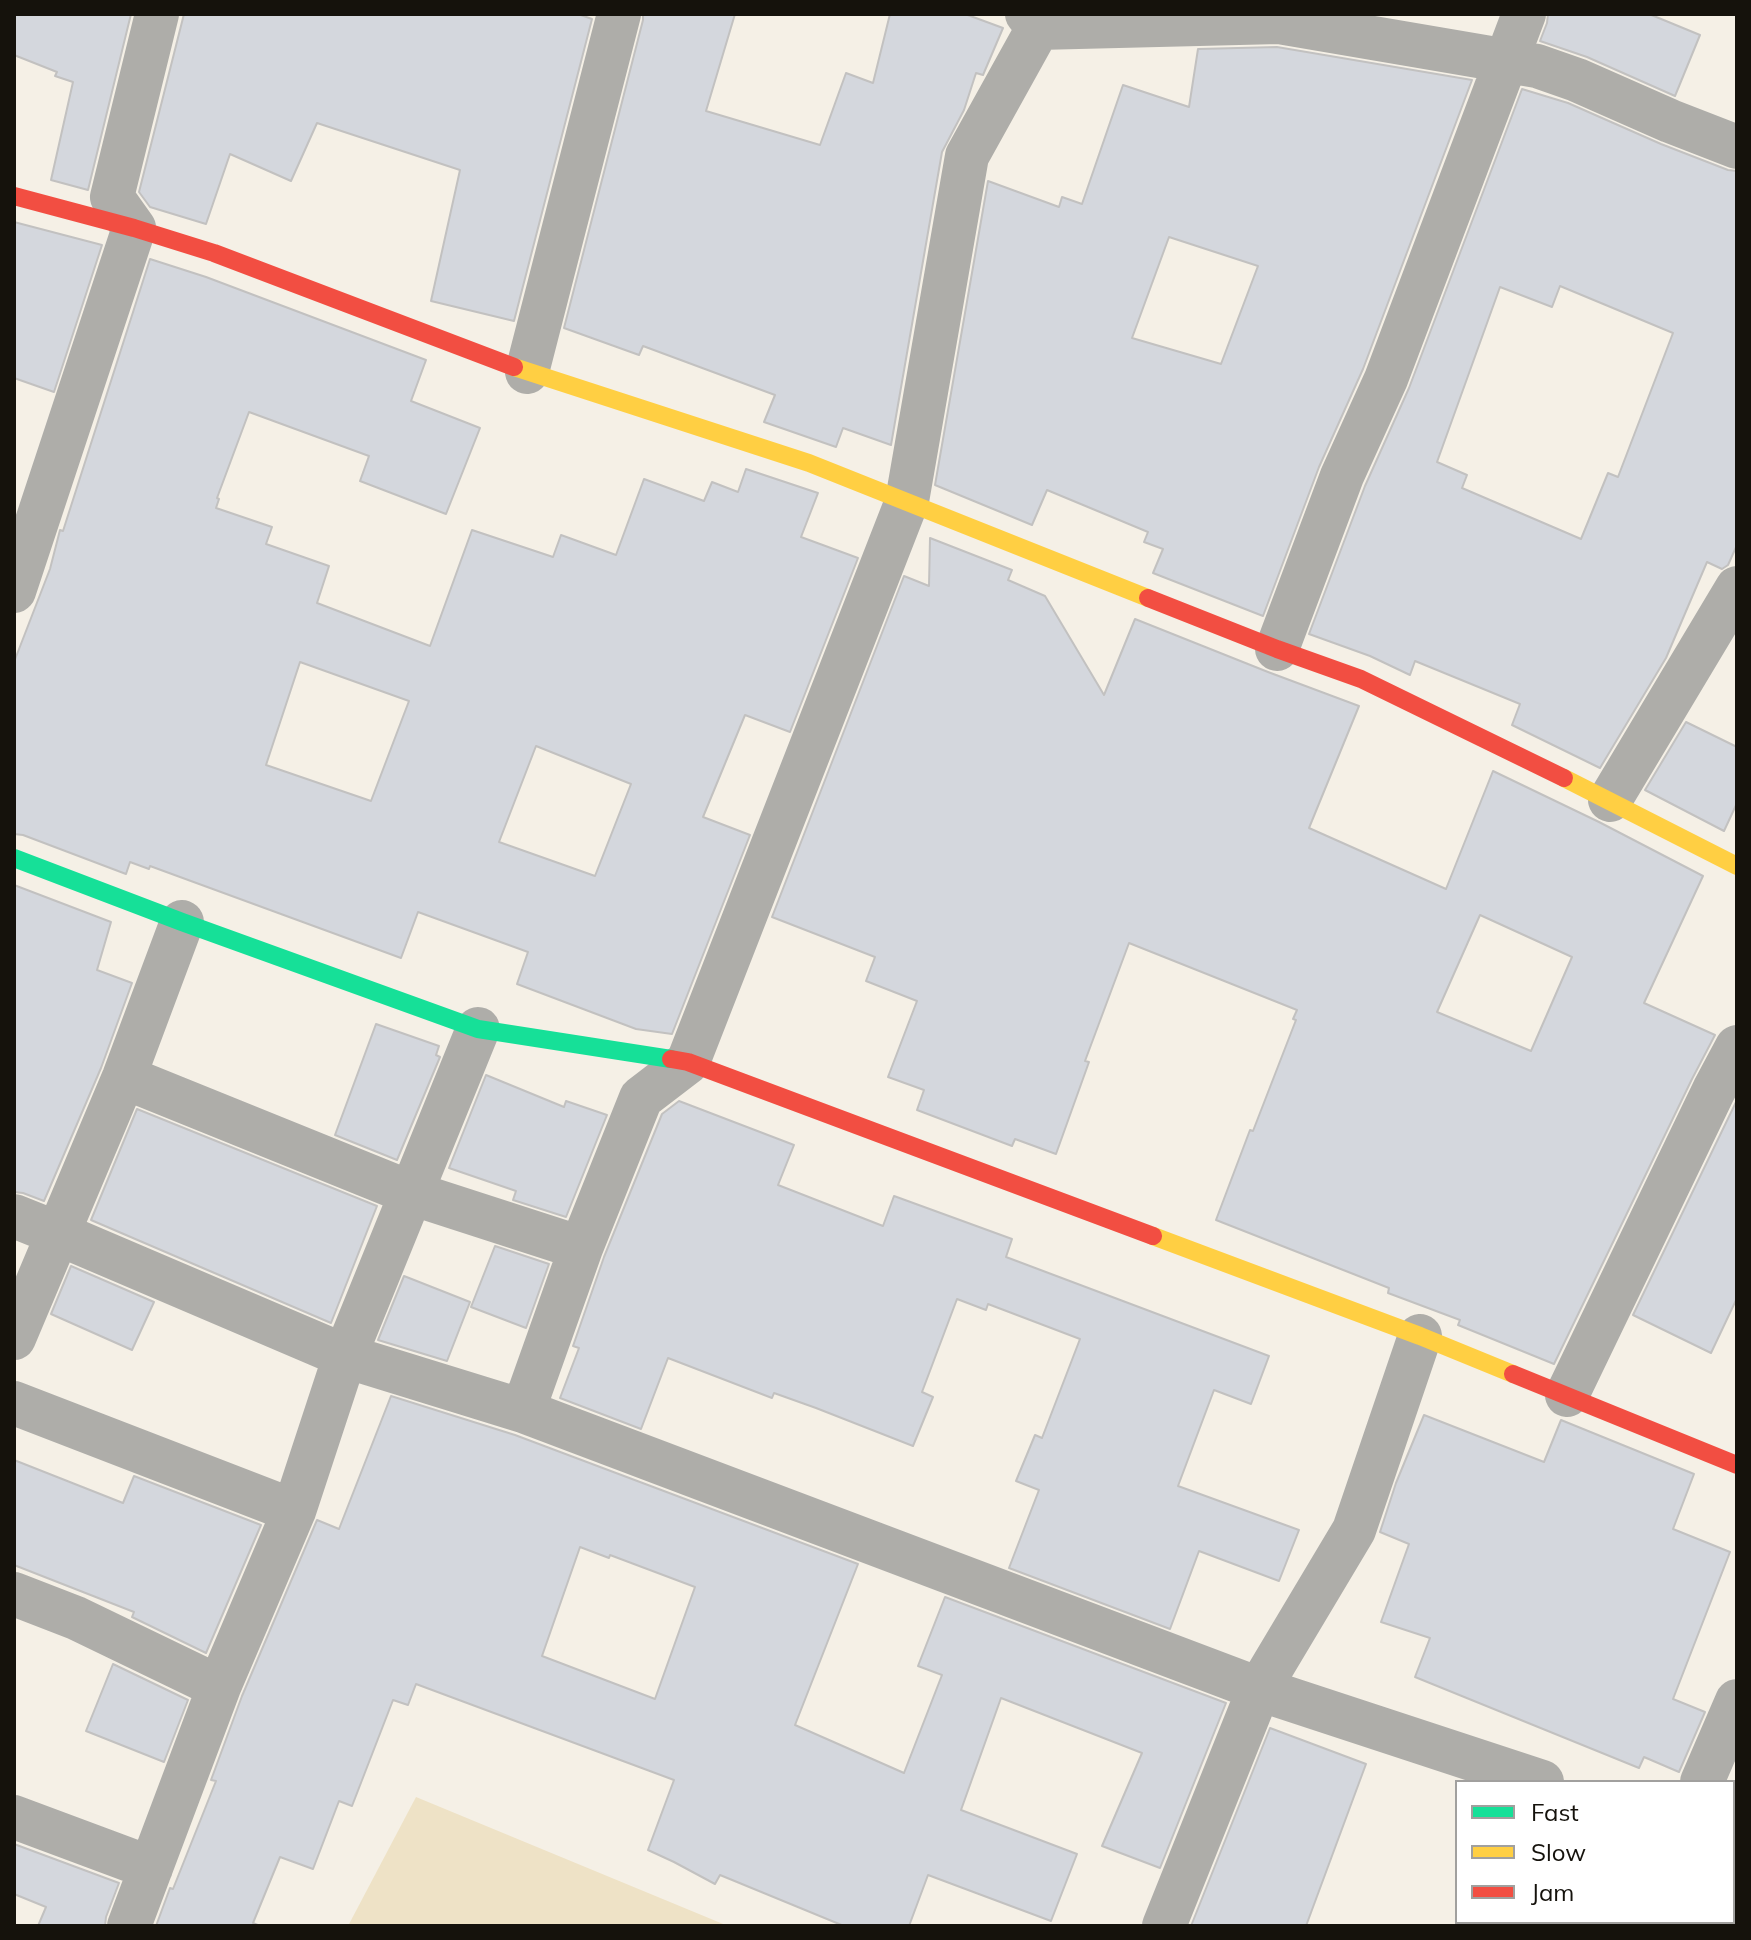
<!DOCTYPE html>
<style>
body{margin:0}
#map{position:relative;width:1751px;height:1940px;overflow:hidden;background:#f5f0e6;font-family:Mulish,sans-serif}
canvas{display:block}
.frame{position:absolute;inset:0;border:16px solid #15120c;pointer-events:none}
.legend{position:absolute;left:1455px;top:1780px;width:280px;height:144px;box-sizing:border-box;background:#fff;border:2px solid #a1a09e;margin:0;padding:10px 14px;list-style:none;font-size:24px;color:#15120c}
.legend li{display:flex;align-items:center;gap:16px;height:40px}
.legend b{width:40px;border:2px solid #a1a09e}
</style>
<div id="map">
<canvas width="1751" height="1940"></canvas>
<div class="frame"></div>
<ul class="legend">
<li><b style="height:10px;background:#16e098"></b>Fast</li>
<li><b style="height:10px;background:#ffcf43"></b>Slow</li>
<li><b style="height:10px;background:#f24e42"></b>Jam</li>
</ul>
</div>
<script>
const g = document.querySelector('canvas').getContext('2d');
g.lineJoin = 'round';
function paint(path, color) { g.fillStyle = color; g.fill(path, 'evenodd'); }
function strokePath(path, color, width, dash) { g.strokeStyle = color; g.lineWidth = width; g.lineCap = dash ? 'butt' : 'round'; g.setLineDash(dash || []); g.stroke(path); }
paint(new Path2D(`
 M416,1797l312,129h-380z`), '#eee2c6');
const building = new Path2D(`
 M14,14h117l-43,176 -37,-10 22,-98 -18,-6 2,-4 -43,-17z
 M184,14h394l14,5 -78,302 -83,-20 29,-131 -143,-47 -26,58 -61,-27 -24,70 -56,-17 -11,-15z
 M643,14h92l-29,97 114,34 26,-72 27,10 17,-69h75l38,14 -20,47 -7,-2 -12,37 -22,42 -51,293 -48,-17 -7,19 -72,-25 11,-27 -132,-49 -4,9 -75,-27 79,-308z
 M1548,14h101l51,21 -25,61 -88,-39 -47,-16 7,-18z
 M1277,47l195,33 -109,289 -44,98 -56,149 -110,-43 10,-24 -19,-7 4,-10 -101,-42 -15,35 -97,-40 53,-304 71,26 3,-10 20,7 41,-119 66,22 9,-58zM1169,237l89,29 -37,98 -89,-26z
 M1522,89l46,14 93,41 67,26 9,1v374l-9,20 -6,4 -15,-7 -41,96 -66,110 -88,-43 8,-21 -105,-43 -5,14 -40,-19 -61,-22 56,-148 44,-98zM1560,286l113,47 -55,144 -10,-4 -27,66 -119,-51 5,-13 -30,-13 63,-175 52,20z
 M14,222l88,23 -48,147 -40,-14z
 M150,259l56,18 220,83 -15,41 69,27 -34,86 -86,-33 9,-25 -120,-44 -32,86 2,1 -3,9 56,19 -6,17 63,22 -12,37 113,43 42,-116 81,27 8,-22 55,20 28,-76 60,22 8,-19 26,10 8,-23 72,24 -17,44 57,21 -68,174 -45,-17 -42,102 47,18 -78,199 -36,-5 -119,-45 11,-32 -110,-40 -17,46 -251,-92 -1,3 -19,-7 -4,12 -103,-39 -9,-1v-172l36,-93 10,-39 3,1zM300,662l109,39 -38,100 -105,-36zM536,746l95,38 -36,92 -96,-34z
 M930,538l82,32 -4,10 37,16 59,99 31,-76 133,53 91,34 -50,122 137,61 47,-118 106,51 104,54 -59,127 71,32 -23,44 -138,285 -96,-39 2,-5 -72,-27 1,-5 -173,-68 34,-90 3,1 43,-111 -3,-1 4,-9 -168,-67 -44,118 4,1 -33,92 -41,-15 -3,7 -95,-36 7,-20 -36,-13 29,-76 -51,-20 9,-24 -103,-40 132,-341 25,10zM1480,915l92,42 -41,94 -94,-39z
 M1686,722l51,25v56l-13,28 -79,-41z
 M14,885l97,37 -14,48 35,13 -31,85 -57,133 -21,-8 -9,-1z
 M376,1024l63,22 -3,9 4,2 -43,103 -62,-25z
 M486,1075l78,32 2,-6 41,14 -41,102 -53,-17 3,-9 -67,-23z
 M1737,1100v198l-26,55 -78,-38z
 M679,1101l115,44 -16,40 105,41 11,-30 118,43 -6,18 263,99 -18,48 -37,-14 -36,96 121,44 -20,51 -80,-30 -29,78 -161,-61 30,-78 -23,-9 19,-46 7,3 38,-99 -92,-35 -2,6 -29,-11 -35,93 11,5 -20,49 -97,-38 -42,-15 -2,5 -104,-40 -27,71 -81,-31 19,-50 -6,-2 31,-89 58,-143z
 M137,1109l240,97 -46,117 -240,-103z
 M495,1246l54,18 -23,64 -55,-21z
 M71,1266l83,36 -22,48 -81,-36z
 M404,1276l66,26 -23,59 -69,-21z
 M391,1396l124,39 343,129 -63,161 109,48 38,-98 -24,-9 27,-69 281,106 -66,165 -58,-22 40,-93 -141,-55 -40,112 116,44 -26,67 -123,-46 -19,51h-65l-124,-51 -5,9 -41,-22 -26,-12 26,-70 -258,-96 -8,21 -15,-5 -41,106 -13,-5 -26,68 -33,-12 -27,66 7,3h-104l14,-38 3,1 43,-108 -5,-1 31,-84 75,-176 22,9zM580,1547l29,11 1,-3 85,32 -40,112 -113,-43z
 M1424,1415l120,47 17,-42 133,54 -21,55 57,23 -57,147 32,13 -26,60 -35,-15 -5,11 -224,-91 15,-39 -49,-16 28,-78 -29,-12 16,-49z
 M14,1460l109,43 11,-27 127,49 -55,128 -74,-36 2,-5 -120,-47z
 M113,1664l75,36 -24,62 -78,-31z
 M1270,1728l96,36 -60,162h-115z
 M14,1844l105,39 -13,34 -1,9h-67l8,-19 -32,-13z`);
paint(building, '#d4d7dd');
strokePath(building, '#c2c1c0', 2);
strokePath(new Path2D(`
 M1027,14l11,14 241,-6 258,44 40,14 93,41 67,26
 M527,372l92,-358
 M14,591l120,-363 -22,-31 45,-183
 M1277,649l65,-173 44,-97 138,-365
 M1610,800l127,-212
 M124,1077l287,116 170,55
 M14,1216l45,18 286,122 178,55 736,278 283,93
 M14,1338l110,-261 58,-155
 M1567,1395l147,-305 23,-43
 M14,1403l280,108
 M523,1411l58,-163 60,-150 47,-36 219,-561 60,-345 71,-128
 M14,1594l62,24 143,69
 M1702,1782l35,-81
 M14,1817l137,51
 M1733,1847l4,2
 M129,1926l90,-239 75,-176 51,-155 133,-327
 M1164,1926l95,-237 95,-159 66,-194`), '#aeada9', 44);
strokePath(new Path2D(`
 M14,858l168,64 296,107 193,30`), '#16e098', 18);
strokePath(new Path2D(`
 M514,367l295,96 339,135
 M1564,778l173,88
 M1153,1236l267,100 93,38`), '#ffcf43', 18);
strokePath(new Path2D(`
 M14,196l120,32 80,25 300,114
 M1148,598l129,51 84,30 203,99
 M671,1059l17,3 465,174
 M1513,1374l224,91`), '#f24e42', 18);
</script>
